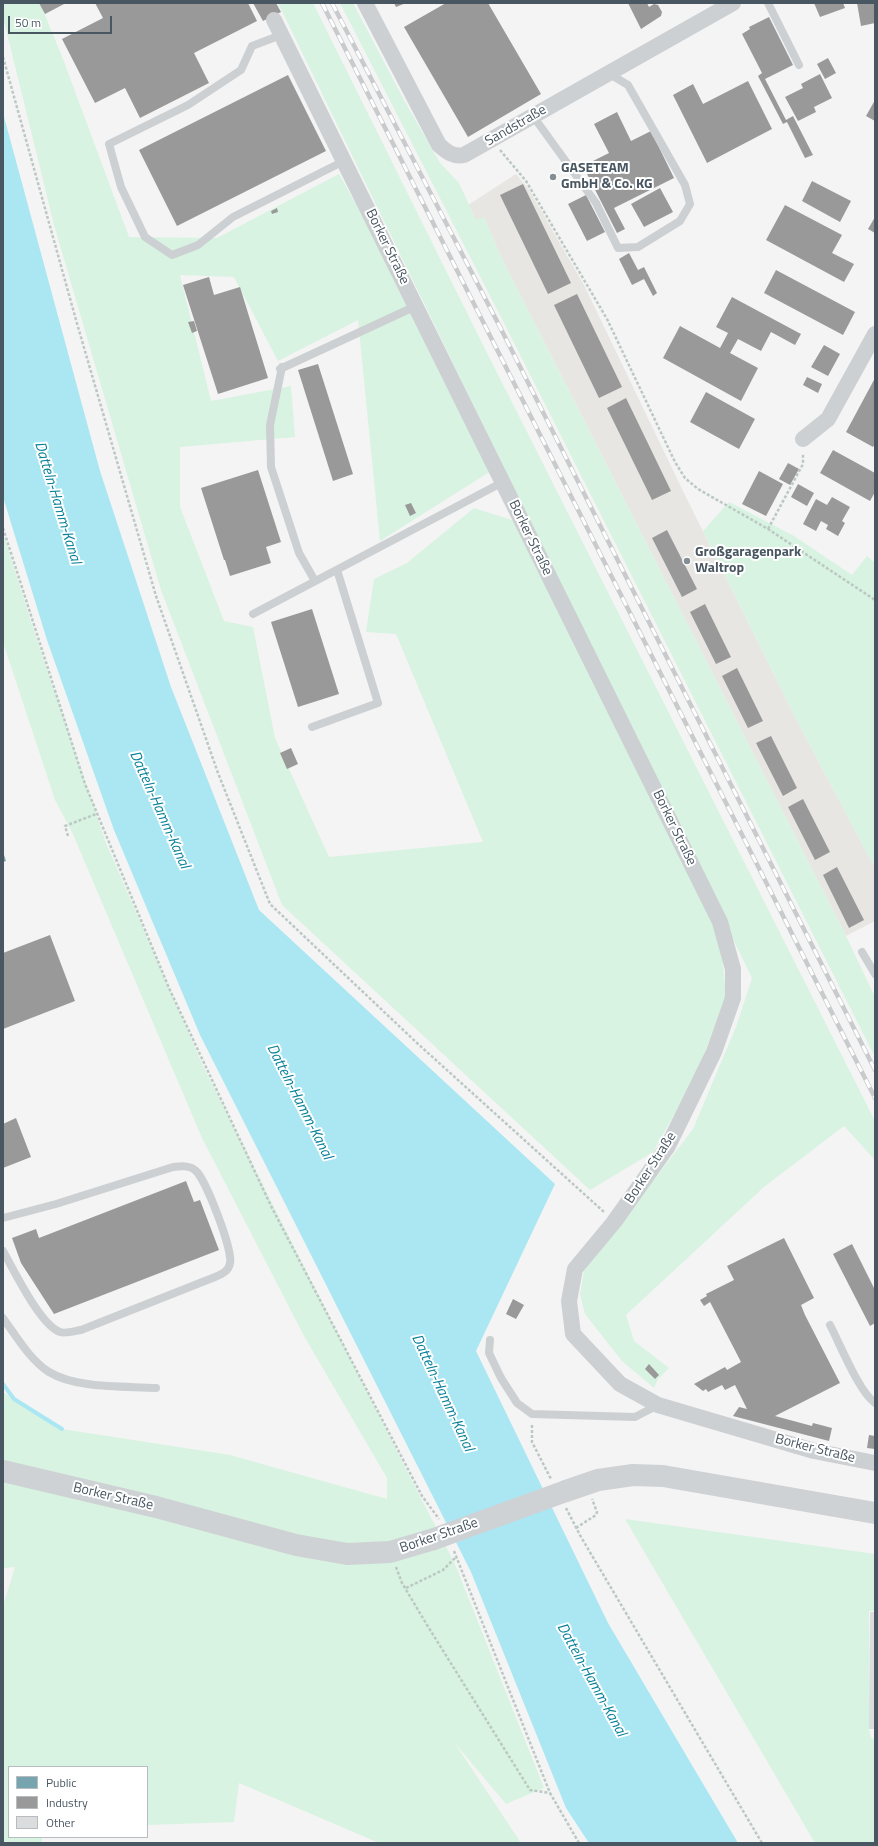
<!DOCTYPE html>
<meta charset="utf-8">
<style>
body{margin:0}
#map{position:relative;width:878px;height:1846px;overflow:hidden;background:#f4f4f4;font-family:"Titillium Web",sans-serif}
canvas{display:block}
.frame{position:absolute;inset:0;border:4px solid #495762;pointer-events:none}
.legend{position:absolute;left:8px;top:1766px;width:140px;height:72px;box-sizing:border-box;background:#fff;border:1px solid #b6bcc0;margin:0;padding:5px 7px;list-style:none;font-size:12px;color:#495762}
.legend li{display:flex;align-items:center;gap:8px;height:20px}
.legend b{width:20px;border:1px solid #b6bcc0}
.scale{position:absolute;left:8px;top:16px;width:104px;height:18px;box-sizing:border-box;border:2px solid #495762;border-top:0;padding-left:5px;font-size:12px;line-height:14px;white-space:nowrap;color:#495762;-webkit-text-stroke:3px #fff;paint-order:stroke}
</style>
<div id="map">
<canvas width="878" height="1846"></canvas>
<div class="frame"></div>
<ul class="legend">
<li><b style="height:11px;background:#76a5af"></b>Public</li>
<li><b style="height:11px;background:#999"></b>Industry</li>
<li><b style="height:11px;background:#dbdcde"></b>Other</li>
</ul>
<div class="scale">50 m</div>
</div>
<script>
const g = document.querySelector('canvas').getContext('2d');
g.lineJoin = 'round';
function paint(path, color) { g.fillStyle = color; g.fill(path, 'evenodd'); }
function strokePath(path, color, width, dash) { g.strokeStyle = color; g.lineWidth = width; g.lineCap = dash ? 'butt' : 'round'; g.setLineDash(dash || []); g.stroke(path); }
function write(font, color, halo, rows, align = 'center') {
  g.font = font + ' "Titillium Web",sans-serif'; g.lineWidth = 4; g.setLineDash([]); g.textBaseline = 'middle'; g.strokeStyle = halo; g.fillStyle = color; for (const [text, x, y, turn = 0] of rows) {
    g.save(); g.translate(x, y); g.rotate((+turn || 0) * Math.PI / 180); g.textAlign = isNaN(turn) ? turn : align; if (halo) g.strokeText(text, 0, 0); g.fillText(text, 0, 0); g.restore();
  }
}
paint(new Path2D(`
 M516,174l12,14 56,97 98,204 114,230 79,149v53l-29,15 -343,-675 -19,-43 -8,3 -8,-16z`), '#e8e6e3');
paint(new Path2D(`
 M3,3h37l23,56 66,178 88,1 122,-64 22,39 130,258 -111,70 -22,-221 -80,41 -44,-84 -54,-2 31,126 80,-15 4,51 -115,10v60l44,114 29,6 22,111 54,119 154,-15 -87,-208 -30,-2 8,-53 33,-16 67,-55 41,13 206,420 5,56 -31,81 -42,74 -63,38 -308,-285 -121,-315 -107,-365 -51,-208z
 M278,3h35l166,334 396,784v39l-31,-34 -80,61 -138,128 8,26 35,27 -11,11 -4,9 -32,-27 -37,-47 -5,-20 4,-23 109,-142 43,-102 16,-49z
 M340,3h13l51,97 36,63 19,20 17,37 8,-3 19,44 343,675 29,61v60l-370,-732z
 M729,502l65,34 58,39 15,-19 8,7v305l-79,-149 -93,-188z
 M3,532l28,90 75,221 97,223 206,409 46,89 89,224 -38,16 -52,-62 67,101h-142l-140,-60 -5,39 -87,3v-58h-138v70h33v6h-39v-237l12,-39 -12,1v-176l59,37 168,26 157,44v-21l-83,-142 -102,-198 -130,-306 -17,-32 -52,-158z
 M625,1519l250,35v57h-6v119l2,8 4,1v104h-60z`), '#d8f3e1');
paint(new Path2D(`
 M3,113l97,358 71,216 88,223 296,274 -79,167 132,272 130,220h-149l-23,-35 -95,-236 -271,-537 -86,-205 -67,-190 -44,-143z`), '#aae7f3');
paint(new Path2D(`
 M3,852l3,9 -3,1z`), '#76a5af');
paint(new Path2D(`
 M39,3h27l-21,11z
 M95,3h153l9,18 -63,32 15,30 -69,35 -15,-30 -30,15 -33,-64 41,-21z
 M253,3h23l5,9 -18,9z
 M394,3h12l-10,4z
 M446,3h42l53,91 -73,43 -64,-110z
 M628,3h19l2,4 5,-3 4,1 4,7 -1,4 -20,13z
 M814,3h29l2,5 -25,9z
 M857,3h18v20l-14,3z
 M769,17l24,48 -28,14 21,41 7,-4 20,39 -8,3 -18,-36 -4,2 -25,-48 4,-3 -20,-39 8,-5 -1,-2z
 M828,58l8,15 -11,6 -8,-15z
 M820,74l12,24 -18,9 2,5 -18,9 -13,-24 18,-9 -2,-4z
 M288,75l38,76 -149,75 -38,-76z
 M748,81l24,48 -65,34 -34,-68 20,-11 10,20z
 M875,100v21l-9,-5z
 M617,112l14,29 20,-10 23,47 -60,30 11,21 -8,4 -34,-67 26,-13 -15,-29z
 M812,181l39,20 -11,21 -38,-21z
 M523,184l48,99 -23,11 -48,-99z
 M660,188l13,24 -29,15 -13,-23z
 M586,195l19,37 -18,9 -19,-37z
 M785,205l57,30 -10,18 22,11 -10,18 -78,-42z
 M277,208l1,4 -6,2 -1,-3z
 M875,217v16l-7,-4z
 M629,253l9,17 6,-3 13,26 -4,3 -9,-17 -12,6 -13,-26z
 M776,270l79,42 -12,23 -79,-42z
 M209,277l5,18 26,-8 28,91 -50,16 -35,-109z
 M577,294l45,93 -23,11 -45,-93z
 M732,297l69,37 -6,11 -24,-13 -10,19 -23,-12 -8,14 28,15 -17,33 -78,-43 17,-32 40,22 8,-15 -12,-6z
 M194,321l3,10 -5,2 -4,-11z
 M824,345l16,9 -12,22 -17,-9z
 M318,364l35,110 -20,7 -35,-111z
 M807,377l15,7 -4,9 -15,-8z
 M875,378v66l-2,3 -27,-15z
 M706,392l49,27 -16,30 -49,-27z
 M626,398l45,93 -19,9 -45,-92z
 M833,450l42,23v19l-5,9 -50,-28z
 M788,463l11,6 -9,16 -11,-6z
 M258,470l23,72 -15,5 5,16 -41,13 -5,-16h-1l-23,-72z
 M759,471l24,13 -17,32 -24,-12z
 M798,484l16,9 -7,13 -16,-9z
 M832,497l18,10 -8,14 3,2 -7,13 -12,-7 2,-4 -7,-4 -5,10 -13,-7 13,-25 11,6z
 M411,503l5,10 -6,3 -5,-11z
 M667,530l30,59 -15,8 -30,-59z
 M705,604l26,53 -15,7 -26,-52z
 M312,609l27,85 -41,13 -27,-85z
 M737,668l26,53 -15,7 -26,-52z
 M771,736l26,52 -14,8 -27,-53z
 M291,748l7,16 -11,5 -7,-16z
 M803,799l27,53 -15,8 -27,-53z
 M837,867l27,53 -15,8 -26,-53z
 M50,935l25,66 -72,28v-76z
 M16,1118l15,39 -28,11v-44z
 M186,1181l8,21 6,-2 19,50 -165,64 -33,-51 -9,-25 24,-9 3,9z
 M784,1238l30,60 -13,7 4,10 35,68 -65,33 37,10 1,-3 19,5 -3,13 -96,-25 6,-9 8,2 -12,-24 -10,5 -3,-5 -14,7 -2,-3 -3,2 -9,-7 31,-17 2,3 14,-8 -31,-60 -6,4 -4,-6 7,-4 -1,-2 28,-14 -7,-14z
 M852,1244l23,46v33l-5,3 -37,-72z
 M513,1299l11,6 -8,14 -10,-5z
 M649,1364l10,11 -4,4 -10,-10z
 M869,1435l6,1v13l-8,-1z`), '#999');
strokePath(new Path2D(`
 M3,1384l11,15 48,30`), '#aae7f3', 4);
paint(new Path2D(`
 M870,1612h5v117h-6z`), '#dbdcde');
strokePath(new Path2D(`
 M3,57l73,263 80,276 62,177 52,131 147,139 187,169
 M500,150l26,31 81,138 68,143 10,16 13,11 70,40 107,71
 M3,528l82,256 84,204 102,218 151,290 17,23
 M768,529l35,-65v-11
 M68,836l-3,-10 31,-12
 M532,1425v17l19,37
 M566,1508l15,29 181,306
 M576,1528l20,-13 1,-3 -5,-13
 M454,1551l96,242 29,50
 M396,1567l6,16 25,42 103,165 20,3
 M406,1588l37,-18 14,-14`), '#bbc8c3', 2.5, [3, 2]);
strokePath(new Path2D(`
 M768,3l31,62
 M281,35l-29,11 -11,24 -53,35 -79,39 12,43 24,50 27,18 26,-10 35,-28 111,-56
 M533,116l63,87 22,45 20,-1 42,-26 10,-17 -5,-19 -57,-100 -20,-12
 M282,367l-12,58 1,42 28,86 16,28
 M280,369l136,-63
 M253,614l250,-132
 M312,727l66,-24 -41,-133
 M862,952l13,22
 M3,1218l53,-14 117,-37c8,-1 17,-2 23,4 10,9 37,79 34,92 -1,8 -8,11 -15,14l-134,53c-6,1 -16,4 -21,2 -20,-7 -46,-62 -57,-81
 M3,1318c13,18 27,42 46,54 28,17 75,14 107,16
 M830,1325c10,19 29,67 45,78
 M490,1340l-1,13 12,25 16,25 15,11 103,3 23,-12`), '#cdd0d2', 8);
strokePath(new Path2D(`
 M365,3l74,142c8,7 14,12 25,10l269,-152
 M274,20l446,902 13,47v29l-19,54 -46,94 -54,76 -39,47 -6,32 4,33 47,50 38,21 156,46 61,12
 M803,439l25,-20 47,-85`), '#cdd0d2', 16);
strokePath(new Path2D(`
 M3,1471l153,36 140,38 51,9 43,-2 44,-13
 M566,1491l32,-11 35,-5 30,1 212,37`), '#cfd2d5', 22);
const rail = new Path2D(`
 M322,3l553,1095
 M332,3l168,324 375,743`);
strokePath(rail, '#c8cacc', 4.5);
strokePath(rail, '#fff', 3, [9]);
strokePath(new Path2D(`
 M434,1539l132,-48`), '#cfd2d5', 22);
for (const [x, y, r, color] of [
 [553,177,4,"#858e95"],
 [687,561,4,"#858e95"]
]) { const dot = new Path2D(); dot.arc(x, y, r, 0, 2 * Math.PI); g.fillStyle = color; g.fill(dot); strokePath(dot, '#fff', 1.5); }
write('14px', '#495762', '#fff', [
 ["Sandstraße",516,126,-30],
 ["Borker Straße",387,247,64],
 ["Borker Straße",530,538,64],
 ["Borker Straße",674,828,64],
 ["Borker Straße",651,1168,-57],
 ["Borker Straße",815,1449,14],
 ["Borker Straße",113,1497,13],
 ["Borker Straße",439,1536,-19]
]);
write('bold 14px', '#495762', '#fff', [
 ["GASETEAM",561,169],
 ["GmbH & Co. KG",561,185],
 ["Großgaragenpark",695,553],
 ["Waltrop",695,569]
], 'left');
write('italic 15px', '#078098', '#fff', [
 ["Datteln-Hamm-Kanal",57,503,73],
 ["Datteln-Hamm-Kanal",159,810,66],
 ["Datteln-Hamm-Kanal",299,1102,63],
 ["Datteln-Hamm-Kanal",442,1393,65],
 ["Datteln-Hamm-Kanal",591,1680,61]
]);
</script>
